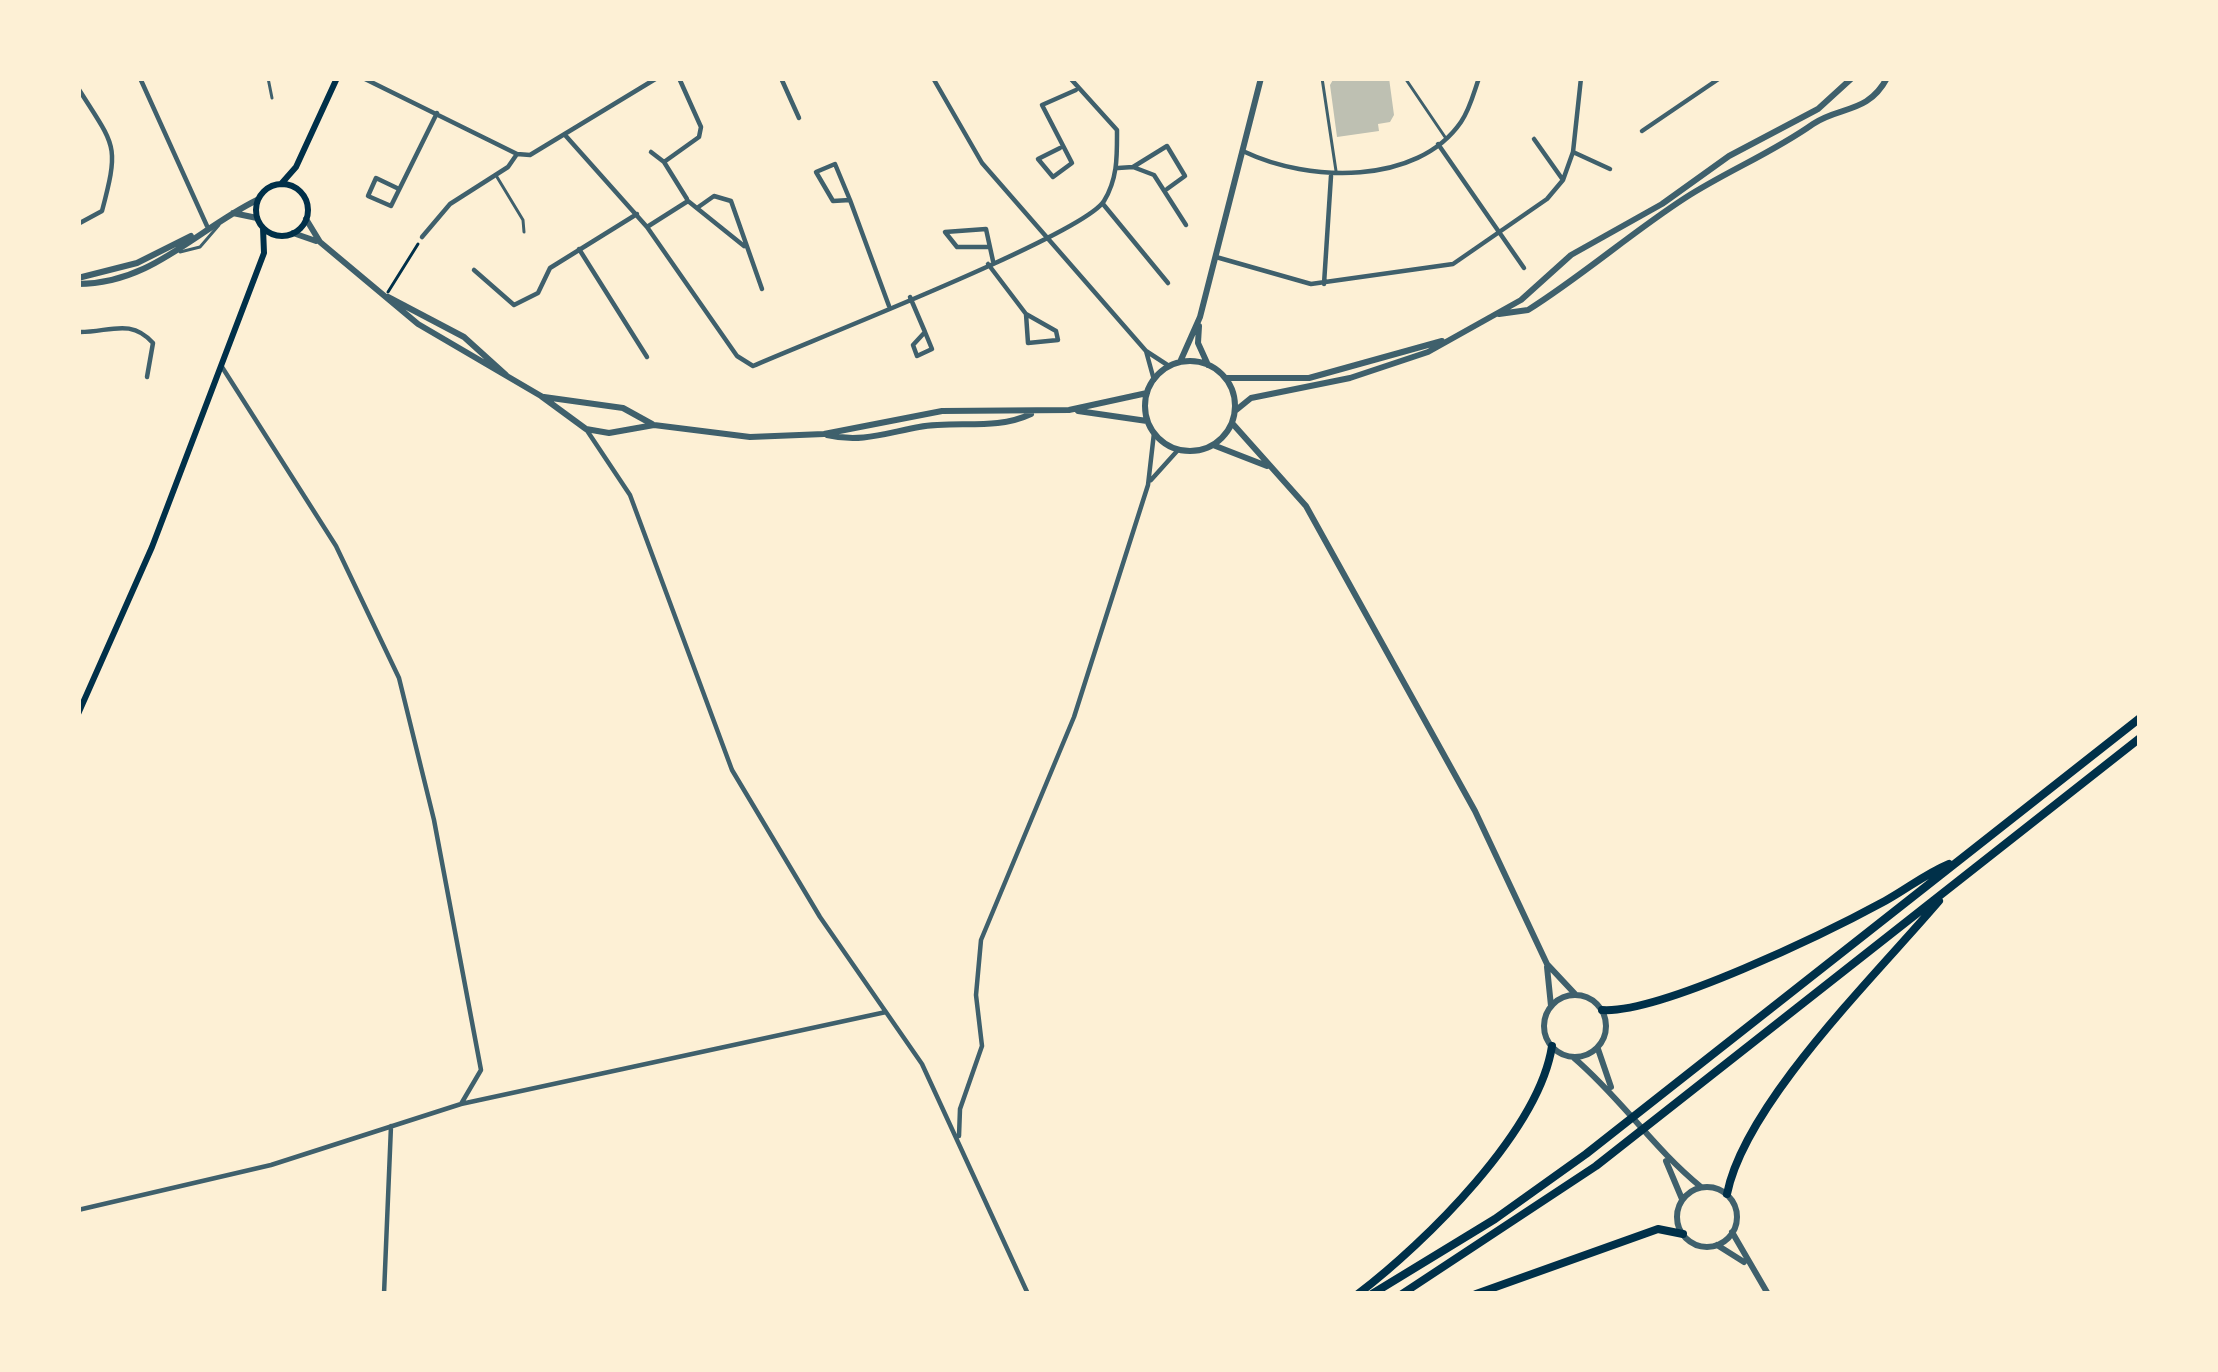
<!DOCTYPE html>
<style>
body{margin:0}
#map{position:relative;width:2218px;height:1372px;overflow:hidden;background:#fdf0d5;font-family:Jost,sans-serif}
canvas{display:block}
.frame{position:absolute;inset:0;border:81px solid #fdf0d5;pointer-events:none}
</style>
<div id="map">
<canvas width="2218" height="1372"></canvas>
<div class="frame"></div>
</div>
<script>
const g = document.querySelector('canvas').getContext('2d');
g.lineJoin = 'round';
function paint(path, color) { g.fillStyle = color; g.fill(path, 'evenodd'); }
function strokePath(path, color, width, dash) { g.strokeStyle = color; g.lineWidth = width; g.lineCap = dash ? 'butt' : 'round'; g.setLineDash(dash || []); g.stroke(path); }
paint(new Path2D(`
 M1334,78h55l5,37 -4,7 -12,2 1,7 -42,6 -7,-52z`), '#bec0b2');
strokePath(new Path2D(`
 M388,292l30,-48`), '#003049', 3);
strokePath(new Path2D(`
 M268,78l4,20
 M1322,78l14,93
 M1405,78l40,59
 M497,177l26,43 1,12
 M180,252l20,-5 19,-22`), '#3f606c', 3);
strokePath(new Path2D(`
 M140,78l67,148
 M363,78l154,76 13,1 127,-77
 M781,78l18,40
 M933,78l49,85 164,188 23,15
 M78,88c37,59 42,55 24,123l-24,13
 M1642,131l78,-53
 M565,135l82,92 90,129 16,10c54,-24 330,-131 351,-165 14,-23 13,-46 13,-71l-47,-52
 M1534,139l29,41
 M1438,144l86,124
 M1060,148l-22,11 15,18 19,-14 -30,-58 34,-15
 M651,152l13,10 23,37
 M1245,152c63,30 172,34 216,-30 9,-13 13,-30 18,-44
 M1573,152l37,17
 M664,162l35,-25 2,-10 -22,-49
 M1133,167l21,8 32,50
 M1118,168l15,-1 34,-21 18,30 -18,13
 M399,189l-23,-11 -8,18 23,10 46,-93
 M850,200l-15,-36 -19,8 17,29 17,-1 39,106
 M1103,204l65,79
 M697,208l17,-12 17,5 31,88
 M647,227l41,-26 56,45
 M422,237l28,-33 58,-37 9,-13
 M990,247h-33l-12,-15 41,-3 7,32
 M579,249l68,108
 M1216,257l95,27 142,-20 94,-65 16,-19 10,-28 8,-74
 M988,264l38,50 2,29 30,-3 -2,-9 -30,-17
 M474,270l40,35 24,-12 12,-25 87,-54
 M1324,284l7,-108
 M910,297l15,35 -12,13 4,11 15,-7 -7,-17
 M78,332c30,1 52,-15 75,11l-6,34
 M1146,351l8,29
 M222,367l114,179 63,132 35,142 47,250 -20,34
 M586,429l44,66 102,275 88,147 102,147 106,230
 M1151,480l27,-30
 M959,1136l1,-27 22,-63 -6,-51 5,-55 93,-223 74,-232 6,-52
 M78,1210l193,-45 190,-61 425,-92
 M384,1294l7,-168`), '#3f606c', 4.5);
strokePath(new Path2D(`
 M1818,109l34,-31
 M233,213l24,5
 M306,219l14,23 98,82 123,72 45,33 23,4 45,-8 96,12 74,-3 118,-23 127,-1 78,-17
 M293,233l23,8
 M78,278l59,-15 54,-27
 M78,284c73,0 118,-54 179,-84
 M388,297l76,40 42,38
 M1499,314l29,-4c54,-34 103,-77 157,-112 42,-27 87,-45 128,-74 26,-18 55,-10 74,-46
 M1199,326l-1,17 10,22
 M1145 406a45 45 0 1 1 90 0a45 45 0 1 1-90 0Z
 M1180,362l20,-45 61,-239
 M1227,378h82l133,-37
 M544,397l79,11 29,16
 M1078,411l69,10
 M1235,411l16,-13 99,-20 78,-26 93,-52 50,-45 91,-51 67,-48 89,-47
 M1232,423l74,83 169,305 72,153 29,31
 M827,435c34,8 59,-2 92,-8 38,-7 76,4 112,-13
 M1213,445l54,21
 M1547,967l4,39
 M1544 1026a31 31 0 1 1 62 0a31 31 0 1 1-62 0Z
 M1598,1049l13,38
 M1574,1058c47,40 79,90 127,129
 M1666,1161l16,38
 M1677 1217a30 30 0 1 1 60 0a30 30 0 1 1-60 0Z
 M1732,1232l36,62
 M1717,1245l27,17`), '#3f606c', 6);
strokePath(new Path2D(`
 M281,184l15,-17 41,-89
 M256 210a26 26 0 1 1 52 0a26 26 0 1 1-52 0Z
 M78,714l74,-167 112,-294 -1,-25`), '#003049', 6);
strokePath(new Path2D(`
 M1602,1010c58,4 226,-78 283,-109 22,-12 40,-27 64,-37
 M1727,1194c18,-91 150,-220 212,-293
 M1358,1294c67,-51 181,-163 194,-248
 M1372,1294l123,-75 91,-65 554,-436
 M1402,1294l194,-128 544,-428
 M1476,1294l182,-65 25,5`), '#003049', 8);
</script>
